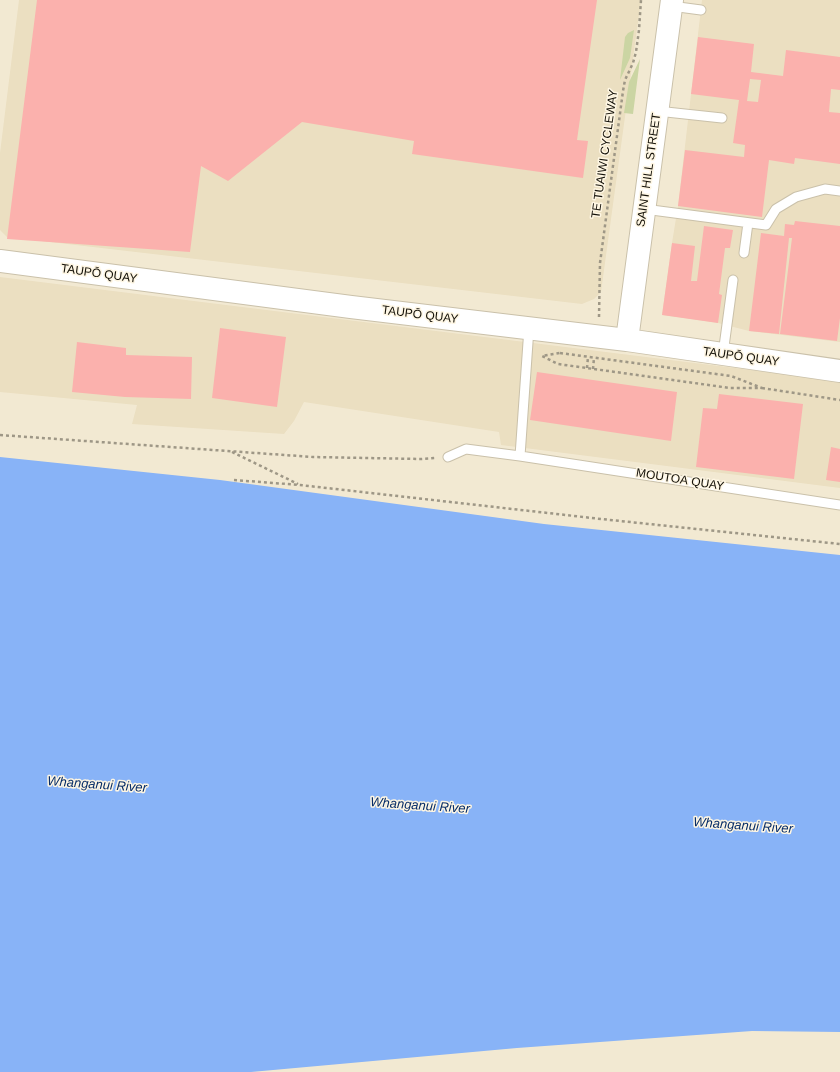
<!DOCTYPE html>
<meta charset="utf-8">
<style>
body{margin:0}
canvas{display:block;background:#f2e9d2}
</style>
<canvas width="840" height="1072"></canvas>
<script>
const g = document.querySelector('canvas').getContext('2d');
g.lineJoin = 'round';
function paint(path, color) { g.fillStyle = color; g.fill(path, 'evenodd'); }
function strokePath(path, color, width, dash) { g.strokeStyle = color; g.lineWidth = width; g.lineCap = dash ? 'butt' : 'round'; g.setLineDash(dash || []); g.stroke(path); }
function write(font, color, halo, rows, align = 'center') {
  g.font = font + ' Arial,sans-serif'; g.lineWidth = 3; g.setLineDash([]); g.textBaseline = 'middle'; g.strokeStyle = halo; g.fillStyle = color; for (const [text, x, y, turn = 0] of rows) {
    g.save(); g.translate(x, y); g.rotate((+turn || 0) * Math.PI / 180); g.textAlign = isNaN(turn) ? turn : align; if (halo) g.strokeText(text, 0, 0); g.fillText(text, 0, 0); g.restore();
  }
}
paint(new Path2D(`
 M19,0h622l-40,292 -7,7 -12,5 -575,-67 -7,-7v-77z
 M702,0h138v342l-91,-11 -31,-8 -56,-8 10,-72 6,-37z
 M0,277l840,104v107l-339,-43 -2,-13 -195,-30 -10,19 -10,13 -152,-10 5,-19 -137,-13z`), '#ebdfc1');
paint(new Path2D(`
 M634,30l-4,28 -10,22 5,-43 3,-4z
 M640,59l-7,55 -9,-1 5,-31z`), '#cbd5a3');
paint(new Path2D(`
 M0,457l220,23 324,44 296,31v477l-88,-1 -235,17 -266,24h-251z`), '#88b3f7');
paint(new Path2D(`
 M37,0h560l-20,140 11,1 -5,37 -171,-24 2,-13 -112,-19 -74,59 -27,-15 -11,86 -183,-13z
 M698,37l56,7 -3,28 32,4 3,-26 54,7v33l-9,-1 -2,23 11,1v51l-45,-6 -1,6 -25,-4 -7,57 -84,-11 7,-56 59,7 1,-12 -12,-2 6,-43 -48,-6zM750,79l11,1 -3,22 -11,-1z
 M795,221l45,5v92l-3,23 -57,-7 12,-96h-3l-10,96 -30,-3 12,-98 23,3 1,-12 9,1z
 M704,226l29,4 -3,18h-5l-6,46 3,1 -4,28 -56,-8 10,-72 23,3 -4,35h6z
 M220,328l66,9 -9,70 -65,-9z
 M77,342l49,6v7l66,2 -1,42 -66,-2 -53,-5z
 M537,372l140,20 -6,49 -141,-21z
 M719,394l84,10 -9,75 -98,-12 7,-59 14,1z
 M831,447l9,2v33l-14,-2z`), '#fbb1ad');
const service = new Path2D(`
 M671,6l30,4
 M657,111l65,7
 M644,209l122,16 10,-16 20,-12 29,-8 15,2
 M744,253l4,-30
 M723,354l10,-74
 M520,456l9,-128
 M448,457l18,-8 54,7 320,49`);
const secondary = new Path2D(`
 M0,261l351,46 276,33 213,31
 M627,340l45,-340`);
strokePath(service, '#cac1aa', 11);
strokePath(secondary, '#cac1aa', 24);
strokePath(new Path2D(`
 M599,317l1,-54 23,-172 2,-11 8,-17 3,-11 3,-22 2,-30
 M560,353l171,23 31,12h-32l-172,-24 -16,-8z
 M587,368l1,-11
 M593,369l1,-11
 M762,388l78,12
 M0,435l313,22 108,2 14,-1
 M232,452l66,32
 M234,480l66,5 301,34 239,25`), '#9e9786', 2.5, [3, 3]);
strokePath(service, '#fff', 9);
strokePath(secondary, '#fff', 22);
write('12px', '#141109', '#fef6e3', [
 ["TE TUAIWI CYCLEWAY",605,154,-82],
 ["SAINT HILL STREET",649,170,-82],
 ["TAUPŌ QUAY",99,274,8],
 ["TAUPŌ QUAY",420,315,7],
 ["TAUPŌ QUAY",741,357,8],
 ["MOUTOA QUAY",680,480,9]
]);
write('italic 13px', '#072d68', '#fef6e3', [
 ["Whanganui River",97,785,4],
 ["Whanganui River",420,806,4],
 ["Whanganui River",743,826,4]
]);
</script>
